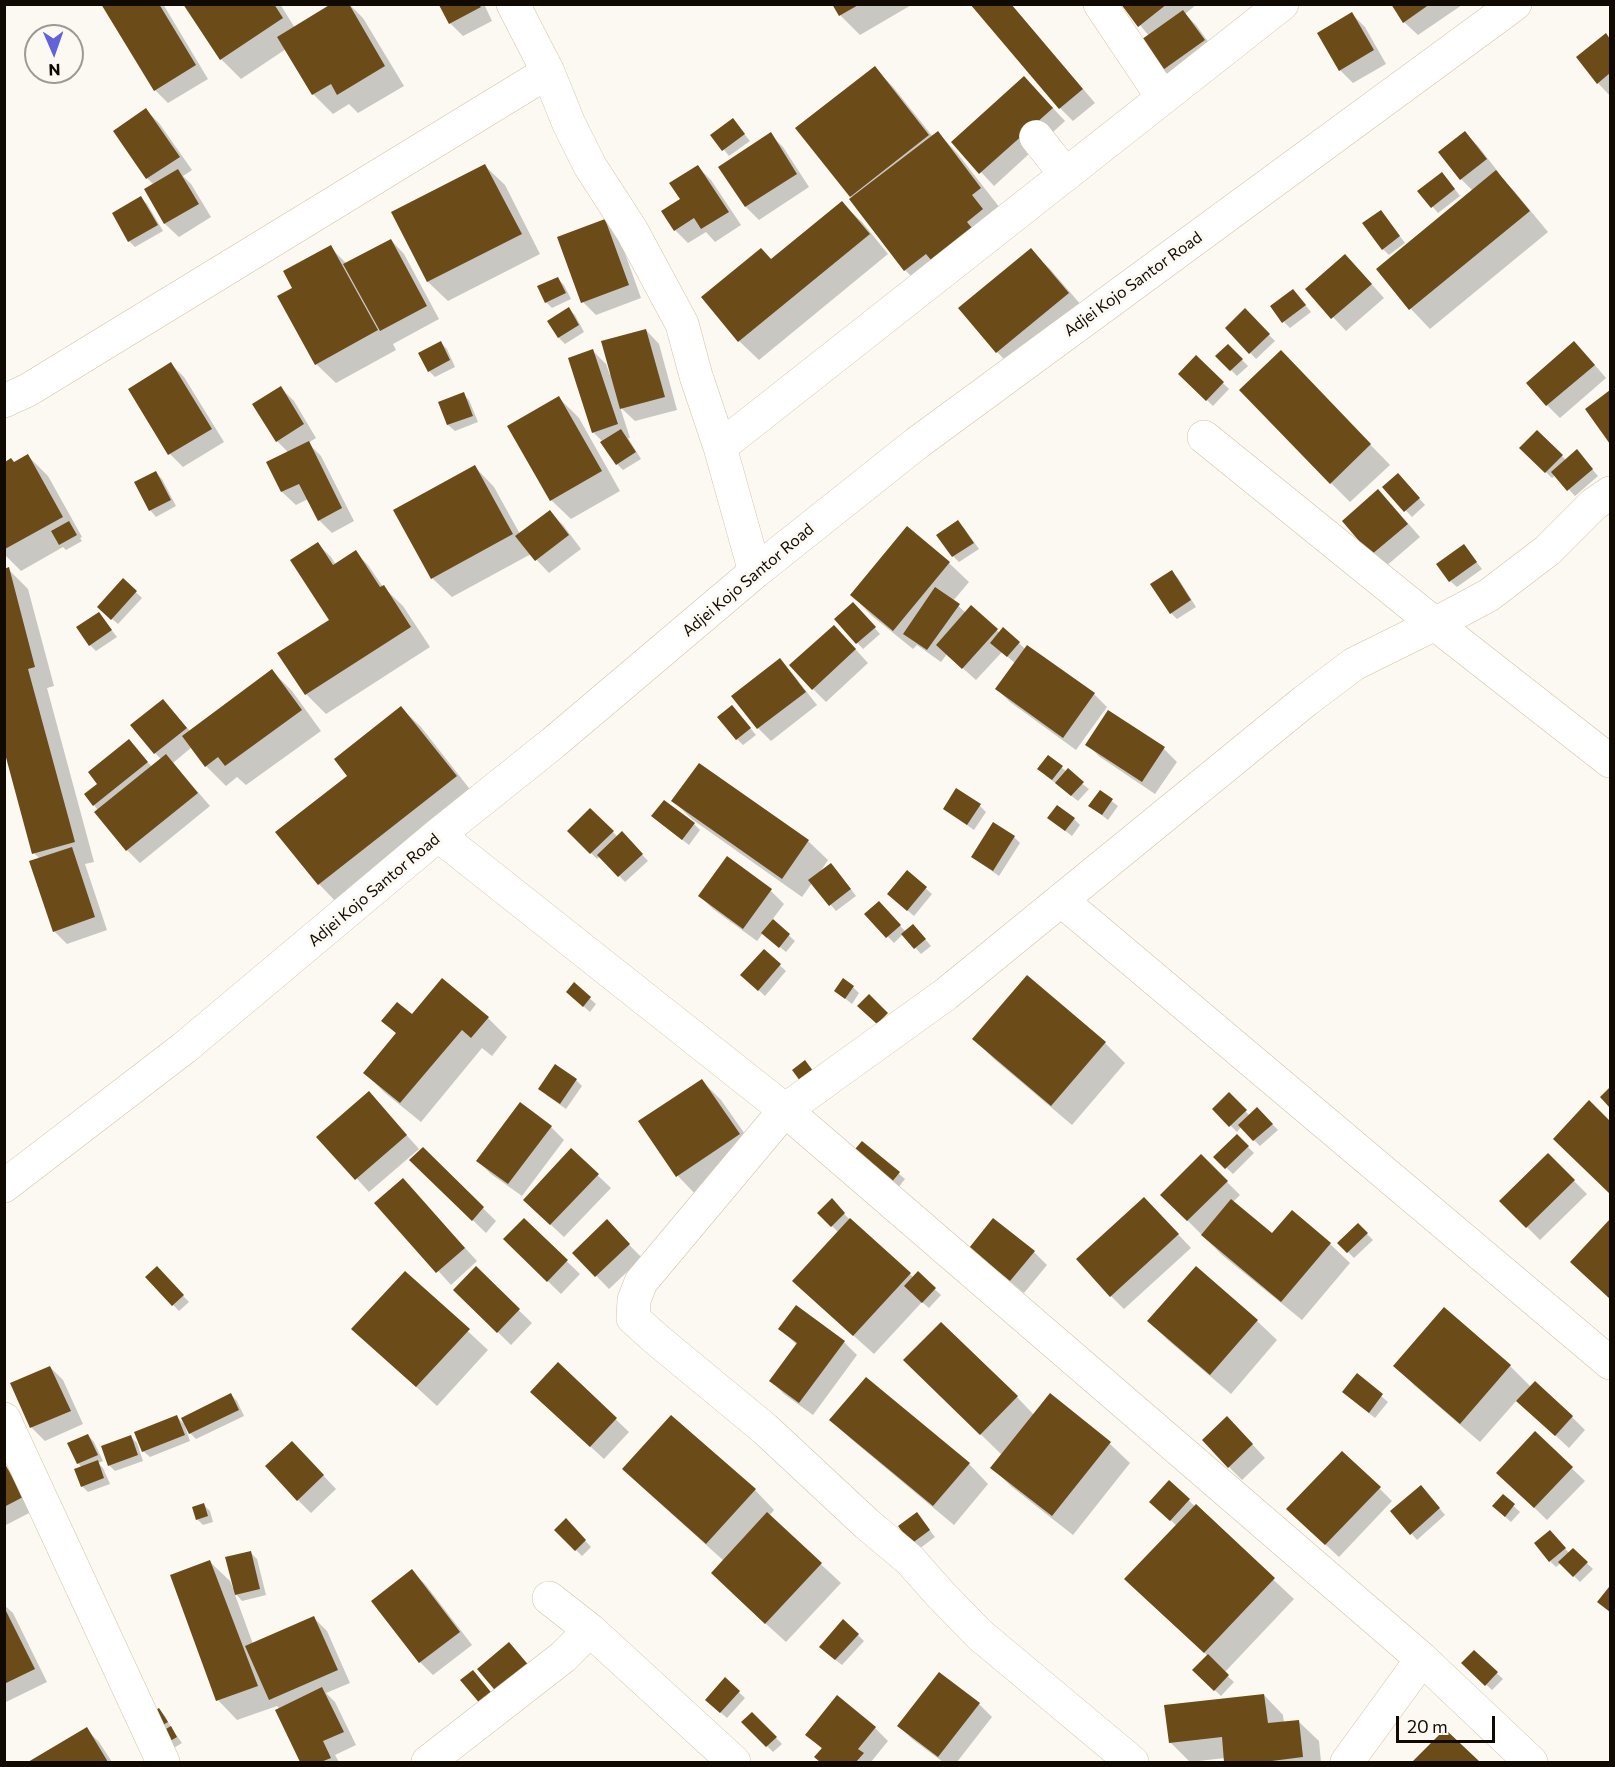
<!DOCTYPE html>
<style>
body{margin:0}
#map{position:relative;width:1615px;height:1767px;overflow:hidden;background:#fcf9f3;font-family:Commissioner,sans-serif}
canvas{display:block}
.frame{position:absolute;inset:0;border:6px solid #100a03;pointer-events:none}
.north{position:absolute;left:24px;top:24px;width:60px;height:60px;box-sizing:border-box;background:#fcf9f3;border:2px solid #9e9993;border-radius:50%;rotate:178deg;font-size:16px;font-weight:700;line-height:24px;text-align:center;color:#100a03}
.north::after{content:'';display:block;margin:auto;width:21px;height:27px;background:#6063db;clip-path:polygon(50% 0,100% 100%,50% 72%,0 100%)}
.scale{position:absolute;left:1396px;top:1716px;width:99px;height:27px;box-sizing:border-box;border:3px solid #100a03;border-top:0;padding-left:8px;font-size:18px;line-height:21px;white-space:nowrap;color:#100a03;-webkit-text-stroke:4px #fcf9f3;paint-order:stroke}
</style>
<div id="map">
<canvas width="1615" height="1767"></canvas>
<div class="frame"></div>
<div class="north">N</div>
<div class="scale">20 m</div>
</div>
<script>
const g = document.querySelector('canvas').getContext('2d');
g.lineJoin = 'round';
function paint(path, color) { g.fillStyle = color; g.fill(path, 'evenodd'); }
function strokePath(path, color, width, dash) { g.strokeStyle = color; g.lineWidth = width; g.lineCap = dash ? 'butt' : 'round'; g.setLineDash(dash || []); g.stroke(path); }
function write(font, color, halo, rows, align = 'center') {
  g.font = font + ' Commissioner,sans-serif'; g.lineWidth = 6; g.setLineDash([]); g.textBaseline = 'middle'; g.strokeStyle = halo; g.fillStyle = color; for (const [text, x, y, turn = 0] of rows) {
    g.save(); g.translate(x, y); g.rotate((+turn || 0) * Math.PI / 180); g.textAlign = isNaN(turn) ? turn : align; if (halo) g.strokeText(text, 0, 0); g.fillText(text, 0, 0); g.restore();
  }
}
paint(new Path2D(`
 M103,4h60l45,75 -40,24 -13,-13z
 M185,4h95l15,24 39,-24h15l14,14 41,68 -46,27 -9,-9 -16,10 -20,-20 -27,-45 -45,30 -20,-20z
 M441,4h43l8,17 -29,15 -13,-13z
 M834,4h79l-53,31 -19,-19z
 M1011,4l84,99 -22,18 -13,-13z
 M1123,4h74l-12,10 11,11 21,29 -43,30 -13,-13 -12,-35z
 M1392,4h69l1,1 -44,30 -14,-13z
 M1352,14l13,13 21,37 -33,19 -13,-13z
 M1606,35l4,5v56l-12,-13z
 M875,68l19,20 39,49 5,-4 19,20 43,55 -75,82 -20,-20 -54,-70 2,-2 -2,-2z
 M1037,91l28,30 -71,65 -41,-44z
 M146,110l13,13 33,47 -9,6 8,8 20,33 -32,20 -14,-13 -19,-35 8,-4 -7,-7 -32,-47z
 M733,120l17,21 -21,15 -17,-21z
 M1465,133l13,13 21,27 -2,1 18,18 33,40 -118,97 -19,-20 -33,-40 95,-78 -12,-12 -21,-27z
 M770,134l13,13 26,40 -50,33 -13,-13 -26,-40z
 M485,166l20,19 35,69 -92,47 -20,-19 -35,-69z
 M698,167l13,13 30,45 -26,17 -9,-10 -18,11 -13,-13 7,-30z
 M1448,180l12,16 -22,17 -19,-22z
 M141,198l6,6 16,27 -28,16 -6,-6z
 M842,203l20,19 26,32 -129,106 -20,-19 33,-80z
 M1381,211l24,32 -16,12 -6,-6z
 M604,221l14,13 23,64 -45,17 -13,-13z
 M391,240l13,14 35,65 -46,25 3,6 -60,33 -20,-19 -22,-76 36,-41 17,17z
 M1030,250l20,19 38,44 -71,59 -20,-20 -37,-44z
 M1358,269l26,29 -38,33 -39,-42z
 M558,279l6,6 7,14 -19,9 -6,-6z
 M1299,297l12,15 -21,16 -6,-6z
 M569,309l6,6 9,17 -19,12 -6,-6 -10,-17z
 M1245,311l30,30 -19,18 -29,-31z
 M646,330l13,14 18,66 -42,11 -15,-14 10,31h-2l13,21 -18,11 -6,-6 -15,-23 -9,-9v-81l13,13 4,11 2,-1z
 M441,343l6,6 8,18 -20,10 -6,-6z
 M1228,346l20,20 -11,10 -20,-20z
 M1587,356l19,22 -46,40 -13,-13z
 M1196,357l33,32 -16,17 -33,-32z
 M171,364l13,13 40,65 -41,25 -13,-13 -40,-64z
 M1300,372l90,93 -40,37 -19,-19z
 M281,388l13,13 22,37 -8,5 13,13 33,65 -22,12 -13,-13 -11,-21 -12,6 -14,-13 -14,-29 21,-10 -12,-12z
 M1610,392v50l-23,-33z
 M463,394l6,6 9,22 -23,9 -7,-6 -8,-23z
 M559,398l20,20 41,73 -49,28 -20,-19z
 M1537,432l29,28 16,-3 16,19 -23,20 -20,-21 -3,3 -31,-30z
 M28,456l20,20 34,61 -2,1 2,3 -16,9 -3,-3 -42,24 -17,-17v-90l7,-4 3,3z
 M475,467l19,20 26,47 30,-22 13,13 18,24 -32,24 -18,-19 -79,43 -20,-19z
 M156,473l6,6 14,27 -20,11 -6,-7 -14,-27z
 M1404,481l21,24 -13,12 -28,-30z
 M1391,504l29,33 -35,30 -13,-13z
 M958,522l6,6 15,21 -20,13 -6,-6z
 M318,544l13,13 5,8 19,-13 13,13 15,22 20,19 27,41 -104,67 -20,-20 26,-74z
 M1464,546l18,23 -25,18 -7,-6z
 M949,563l20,19 -16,19 13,12 5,-6 29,26 19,10 7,7 68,44 13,13 -31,43 -66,-48 -13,-13 19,-25 -14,-12 -26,28 -29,-26 -6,8 -24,-17 -4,4 -42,-34 -19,-20z
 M8,569l20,20 26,97 -7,2 47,174 -9,2 22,66 -40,14 -13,-13 -14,-72 -6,-6z
 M1172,572l6,6 18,29 -19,12 -6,-6z
 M123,580l19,18 -24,26 -13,-11z
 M859,610l21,24 -17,15 -27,-30z
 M99,614l18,23 -21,14 -6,-6z
 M847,640l21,23 -42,39 -13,-13z
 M779,660l13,13 25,32 -46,36 -13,-13 -25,-32z
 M272,671l20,20 29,40 -75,54 -9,-8 -11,9 -20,-20 -14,-19 -19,16 37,43 -70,57 -13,-13 -33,-45 5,-21 30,-43 23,26 10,-7 -7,-7 8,-52 27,30z
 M401,708l20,19 55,70 -138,107 -19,-20 30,-108z
 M1109,712l55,37 13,13 -22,32 -55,-37 -13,-13z
 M738,713l18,22 -13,10 -6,-6z
 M1048,757l41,32 -11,12 -33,-26z
 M957,790l23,16 6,6 -12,18 -23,-16 -6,-6z
 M1100,792l18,14 -10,14 -18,-14z
 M673,801l135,40 20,19 -8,12 17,-1 19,25 -20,15 -24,-28 -10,14 -109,-77z
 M590,810l28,27 4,-4 26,28 -23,21 -25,-26 -3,3 -28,-28z
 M1074,819l6,6 -8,11 -17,-13z
 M659,822l35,2 6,6 -11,15z
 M1014,837l6,6 -21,33 -20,-14 -6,-6z
 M727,858l44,33 13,13 -12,16 23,21 -9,11 -23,-19 -6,8 -44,-32 -13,-13z
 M907,872l25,22 -18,22 -19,-16z
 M878,903l28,29h13l12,14 -10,8 -18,-20 -9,9 -28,-29z
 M764,951l22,20 -21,25 -16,-15z
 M1027,977l78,66 20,20 -53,62 -78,-66 -20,-20z
 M574,984l22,20 -6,8 -16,-14z
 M853,987l6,6 -7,11 -16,-13z
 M412,1016l76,2 19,19 -15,19 -10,-8 -61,74 -37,-30 -19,-19 32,-39 -14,-13z
 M576,1080l6,6 -16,23 -20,-14z
 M701,1080l20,20 38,54 -62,42 -19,-20 -38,-54z
 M369,1093l50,56 -50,43 -50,-55z
 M1229,1094l21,22 7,-7 21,21 -18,16 -19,-19 -4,5 -23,-23z
 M1589,1102l21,21v69l-42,-41z
 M520,1105l31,22 13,13 -42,56 -31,-22 -13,-13z
 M1237,1136l17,17 -21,21 -18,-17z
 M862,1143l43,36 -11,14z
 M423,1149l73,72 -10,12 -75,-73z
 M571,1150l40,38 -47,49 -26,-24z
 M1548,1155l39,39 -47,46 -39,-39z
 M1201,1156l39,39 -7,7 40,33 57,9 20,19 -48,57 -80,-65 -60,-60z
 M403,1180l74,81 -26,24 -74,-82z
 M832,1201l18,19 64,58 4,-4 23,21 -12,13 -7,-6 -48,52 -60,-54 25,-67 -20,-20z
 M1157,1212l34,36 -67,61 -13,-13z
 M524,1220l56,54 -19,20 -56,-55z
 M994,1220l40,32 13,13 -23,28 -40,-33z
 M1610,1221v77l-38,-36z
 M607,1222l35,36 -33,31 -35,-36z
 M1358,1225l15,15 -19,18 -15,-15z
 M157,1268l32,34 -10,9 -32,-33z
 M476,1269l56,54 -21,22 -56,-55z
 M405,1273l83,77 -51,56 -84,-77z
 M1444,1309l66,57 21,21 41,30 13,13 -16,18 -52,-48 -37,42 -65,-56 -20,-20z
 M1149,1321h108l20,19 -46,54 -62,-53z
 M780,1329l64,13 13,13 -44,60 -29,-21 -13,-13 26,-36z
 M558,1364l71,68 -25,27 -59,-54z
 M50,1367l13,13 20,44 -38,17 -13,-13 -20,-44z
 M1357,1375l31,27 -13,16 -25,-20z
 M925,1380l92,17 17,18 16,-19 60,48 20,19 -57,72 -61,-48 -20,-19 10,-13z
 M231,1395l6,6 7,15 -48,23 -6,-6z
 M176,1416l8,8 6,17 -40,16 -7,-6z
 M831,1420l138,44 19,20 -34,41 -103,-86z
 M1240,1431l25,27 -23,22 -13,-13z
 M1535,1433l50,48 -38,39 -36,-35z
 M88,1435l6,7 9,19 -5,2 5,5 7,16 -22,8 -6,-6v-18l-4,-5z
 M131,1437l6,6 6,18 -28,10 -6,-6z
 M305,1456l31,33 -25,24 -13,-13z
 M4,1466l15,13 16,31 -31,16z
 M624,1469l131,21 19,20 -5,6 72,67 -55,59 -54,-49 -8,-32 -80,-72z
 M1169,1482l125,117 -70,74 10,9 -13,14 -27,-26 14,-14 -62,-57 31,-73 -20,-18z
 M1379,1488l13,13 -53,56 -38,-35z
 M1427,1493l18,22 -28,25 -6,-7z
 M1503,1496l17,16 -9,10 -11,-10z
 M204,1505l6,6 3,11 -10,3 -6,-6z
 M917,1514l18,23 -16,12 -6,-6z
 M566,1520l25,27 -9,9 -26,-26z
 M1556,1538l13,15 4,-3 20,19 -13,13 -19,-19 -5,4 -6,-6z
 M250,1552l7,7 9,36 -24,6 -8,-9 19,52 61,-26 13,13 23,52 -24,10 9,9 21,43 -21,10 4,7h-37l-25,-51 3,-2 -3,-3 -40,14 -19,-20 -8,-138 20,19 3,7 1,-1z
 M412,1571l13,13 47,61 -39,30 -13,-13z
 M4,1605l9,8 34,69 -43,21z
 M858,1635l6,6 -22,24 -15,-12z
 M1474,1652l29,27 -11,11 -29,-27z
 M725,1679l20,19 -18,20 -14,-12z
 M1264,1695l19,20 1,8 15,-1 20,19 2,21h-95l-1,-4 -35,4 -20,-20z
 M979,1704l13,13 -35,45h-14l-31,-23 -13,-13z
 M159,1709l6,7 7,13 10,14 -15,9z
 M752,1714l30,30 -9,8 -30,-30z
 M875,1728l13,13 -17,21h-50l-5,-5 6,-8 -15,-15z
 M86,1729l13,13 13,20h-81z
 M1445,1731l33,31h-64z`), '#0003');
paint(new Path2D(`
 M101,4h58l37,61 -42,26z
 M183,4h91l9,14 -63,42z
 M331,4h18l36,62 -48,29 -6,-11 -19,11 -35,-58z
 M832,4h28l-21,12z
 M970,4h41l72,85 -24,20z
 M1121,4h46l-29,23z
 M1391,4h39l-27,19z
 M439,5h40l2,2 -32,17z
 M1183,10l22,30 -45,32 -22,-30z
 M1352,12l22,38 -35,21 -22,-38z
 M1606,33l4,6v34l-13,11 -21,-27z
 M875,66l54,69 -79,62 -55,-69z
 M1024,76l29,32 -74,66 -28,-32z
 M146,108l34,49 -34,22 -33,-48z
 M733,118l12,16 -23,17 -12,-16z
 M938,131l43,57 -9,7 11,14 -16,13 5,6 -41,32 -5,-6 -22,17 -55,-72z
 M1465,131l22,28 -27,21 -22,-28z
 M771,132l26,42 -52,33 -27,-40z
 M485,164l37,70 -95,48 -36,-70z
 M698,165l31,47 -28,17 -7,-11 -20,13 -13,-20 19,-12 -11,-16z
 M178,169l21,35 -35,20 -20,-35z
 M1496,170l34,41 -121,99 -33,-41z
 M1442,172l13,17 -24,19 -14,-17z
 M141,196l17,29 -30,17 -16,-29z
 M842,201l28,33 -132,108 -37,-45 60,-49 10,11z
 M1381,210l19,26 -18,14 -20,-27z
 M605,219l24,66 -48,18 -24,-66z
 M391,239l36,67 -47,25 -37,-67z
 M331,245l47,85 -63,35 -38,-69 15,-8 -9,-17z
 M1031,248l38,45 -73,60 -38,-45z
 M1345,254l27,30 -41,35 -26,-30z
 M558,277l8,16 -21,10 -8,-17z
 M1293,289l13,16 -24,18 -12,-17z
 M569,307l10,18 -21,13 -11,-17z
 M1245,308l25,26 -21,20 -24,-26z
 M646,329l19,68 -45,12 -19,-68z
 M441,341l9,19 -22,12 -10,-19z
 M1574,341l21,24 -49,41 -20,-23z
 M1228,344l15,15 -13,12 -15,-15z
 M593,349l25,75 -26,9 -24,-75z
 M1281,350l90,94 -41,40 -91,-94z
 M1196,355l28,27 -18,19 -28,-27z
 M171,362l41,67 -44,26 -40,-66z
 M281,386l23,38 -28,18 -24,-38z
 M1610,390v54l-25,-35z
 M464,392l9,24 -26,9 -9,-23z
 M559,396l43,75 -52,30 -43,-75z
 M621,429l15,23 -20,13 -16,-23z
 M1537,430l26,25 -18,18 -26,-25z
 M309,441l33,67 -24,13 -19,-37 -18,8 -15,-30z
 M1577,449l16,20 -26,22 -16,-19z
 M28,454l35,63 -58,32v-87l6,-4 3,4z
 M475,465l38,69 -82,45 -38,-69z
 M156,471l15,29 -22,11 -15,-29z
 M1398,473l22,25 -16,14 -22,-25z
 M1378,489l30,35 -37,31 -29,-34z
 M550,510l19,25 -34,26 -20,-25z
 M958,520l16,23 -22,14 -16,-22z
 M69,521l8,14 -18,10 -8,-14z
 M907,526l43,36 -57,69 -43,-36z
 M318,542l15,23 23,-15 24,37 4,-2 27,42 -106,68 -28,-42 52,-33 -39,-60z
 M1464,544l13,18 -28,20 -13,-18z
 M9,567l26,100 -7,2 47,173 -43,12 -28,-104v-181z
 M1172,570l19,30 -21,14 -20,-30z
 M123,578l14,13 -26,29 -14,-13z
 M935,587l25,17 -33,46 -24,-16z
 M853,602l23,25 -20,17 -22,-25z
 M971,605l27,24 -36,40 -26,-24z
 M99,612l13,18 -23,16 -13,-19z
 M834,625l22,24 -44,41 -23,-25z
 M1003,627l17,15 -13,15 -17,-14z
 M1027,645l68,48 -32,45 -68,-49z
 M780,658l26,34 -49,37 -26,-33z
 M272,669l30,41 -77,56 -7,-9 -13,10 -23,-31z
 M163,699l24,29 -33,26 -24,-29z
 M732,705l19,23 -15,12 -19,-23z
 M401,706l56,70 -139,109 -43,-53 72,-56 -13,-17z
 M1108,710l57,37 -23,35 -57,-37z
 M129,739l19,23 -55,44 -9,-12 13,-10 -9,-12z
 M166,754l32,39 -72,58 -32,-39z
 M1048,755l15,11 -11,14 -15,-11z
 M699,763l110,77 -27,39 -111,-78z
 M1068,768l16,14 -13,14 -16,-13z
 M956,788l25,16 -14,21 -24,-16z
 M1100,790l13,9 -11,16 -14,-9z
 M664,800l31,23 -13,17 -31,-24z
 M1057,805l18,13 -10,13 -18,-13z
 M590,808l24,23 -24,23 -23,-23z
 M993,822l22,14 -22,35 -22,-14z
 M622,831l21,23 -25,23 -21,-22z
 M72,847l23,70 -42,15 -24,-71z
 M727,856l45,33 -29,40 -45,-33z
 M831,863l20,26 -22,17 -21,-26z
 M907,870l20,17 -20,24 -20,-17z
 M879,901l22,24 -15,13 -22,-24z
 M773,919l17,15 -11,14 -18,-15z
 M913,924l13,15 -12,10 -13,-15z
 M764,949l17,15 -23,27 -18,-16z
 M1027,975l79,67 -55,64 -79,-67z
 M442,978l47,39 -18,21 -9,-8 -62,73 -37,-30 33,-40 -15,-12 16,-19 15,12z
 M843,978l11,8 -9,13 -11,-8z
 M574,982l17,15 -8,10 -17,-15z
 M869,994l19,19 -11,11 -20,-18z
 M805,1060l14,19 -13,10 -14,-19z
 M555,1064l22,15 -17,25 -22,-15z
 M702,1079l38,55 -64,43 -38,-56z
 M1610,1087v21l-10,-11z
 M369,1091l38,44 -52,45 -39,-43z
 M1229,1092l18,18 -18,17 -17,-18z
 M1589,1100l21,21v73l-57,-55z
 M520,1102l32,24 -44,58 -32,-23z
 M1257,1107l16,17 -20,17 -15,-16z
 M1237,1134l12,12 -24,23 -12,-12z
 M862,1141l38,31 -13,16 -38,-32z
 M423,1147l61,60 -12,14 -63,-61z
 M571,1148l28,26 -49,51 -27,-25z
 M1548,1153l27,27 -49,48 -27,-27z
 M1201,1154l27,27 -41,40 -27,-26z
 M403,1178l62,70 -29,25 -62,-70z
 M1144,1197l35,37 -69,63 -34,-38z
 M832,1198l13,15 -14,14 -14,-14z
 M1231,1199l41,34 20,-23 39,33 -50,59 -80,-67z
 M524,1218l44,42 -21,22 -44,-43z
 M850,1218l61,55 -58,63 -61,-55z
 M993,1218l42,33 -25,30 -41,-33z
 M607,1219l23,25 -35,33 -23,-24z
 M1610,1219v80l-40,-37z
 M1358,1223l10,10 -21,20 -10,-10z
 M157,1266l27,29 -12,11 -27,-29z
 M476,1266l44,43 -23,24 -44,-43z
 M1196,1266l62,54 -48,55 -63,-54z
 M405,1271l65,58 -54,58 -65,-58z
 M918,1271l18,17 -14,15 -18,-17z
 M796,1305l49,36 -46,62 -30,-22 28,-38 -19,-14z
 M1444,1307l67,58 -51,59 -67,-58z
 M941,1322l77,74 -38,39 -77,-75z
 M558,1362l59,56 -27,29 -60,-55z
 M50,1366l21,45 -41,17 -20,-45z
 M1357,1373l26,21 -14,19 -27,-21z
 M866,1377l104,86 -37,43 -104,-86z
 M1535,1381l38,35 -18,20 -39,-35z
 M231,1393l8,17 -50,24 -8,-16z
 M1050,1393l61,49 -59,74 -62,-48z
 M177,1415l8,20 -43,17 -8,-20z
 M671,1415l85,74 -50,55 -84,-75z
 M1227,1416l26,28 -25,24 -26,-28z
 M1535,1431l38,36 -39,41 -38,-35z
 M88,1434l10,21 -21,9 -10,-21z
 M131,1435l7,20 -30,11 -7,-20z
 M292,1441l32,34 -27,26 -32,-35z
 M1342,1451l39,36 -56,58 -39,-36z
 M98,1460l6,18 -23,9 -7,-18z
 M4,1462l19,35 -19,10z
 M1169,1480l21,19 -20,22 -21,-19z
 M1421,1485l19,23 -30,27 -20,-24z
 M1503,1494l12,10 -10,13 -13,-11z
 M204,1503l4,13 -12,4 -4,-13z
 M1196,1504l79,74 -71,75 -80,-74z
 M767,1512l55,51 -57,61 -54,-51z
 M917,1512l13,18 -19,14 -13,-18z
 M566,1518l20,22 -11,11 -21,-21z
 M1550,1530l16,18 -17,14 -15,-19z
 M1573,1548l15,14 -15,15 -15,-15z
 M251,1551l9,38 -25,6 -10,-38z
 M210,1560l48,126 -42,15 -46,-126z
 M412,1569l48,63 -41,31 -48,-62z
 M1609,1587l1,2v23l-13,-10z
 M4,1607l31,62 -31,15z
 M314,1616l24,54 -69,30 -24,-54z
 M843,1619l16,15 -24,26 -16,-13z
 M509,1642l22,26 -32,27 -22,-26z
 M1474,1650l24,22 -13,14 -24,-23z
 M1208,1654l21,21 -15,16 -22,-21z
 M473,1670l21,26 -12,10 -22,-26z
 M939,1672l41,31 -42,54 -41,-31z
 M725,1677l15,14 -20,22 -15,-13z
 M322,1687l22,45 -21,9 8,17 -10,4h-21l-25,-52z
 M1264,1694l4,29 31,-3 4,37 -31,4v1h-48l-2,-25 -53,6 -5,-38z
 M837,1695l39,32 -18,22 6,4 -8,9h-36l-6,-5 8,-9 -17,-13z
 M159,1708l9,14 -15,9 -9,-14z
 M752,1712l25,25 -11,10 -25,-25z
 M171,1726l6,11 -17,10 -6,-11z
 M87,1727l21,35h-80z
 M1445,1729l35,33h-68z`), '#6b4c19');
const minor = new Path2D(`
 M513,4l35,68 21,52 21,42 42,65 50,93 14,52 24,71 35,125
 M1100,4l63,94
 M1036,137l30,38
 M4,401l24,-11 520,-318
 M1204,437l231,187 175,137
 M720,447l562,-443
 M438,835l347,275 637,549 109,103
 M1061,900l549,463
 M4,1186l180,-138 254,-213 115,-92 202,-171 162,-129 598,-439
 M4,1419l159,343
 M549,1598l41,32 144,132
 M428,1762l135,-105 27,-27
 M1132,1762l-152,-127 -39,-40 -31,-35 -43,-36 -102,-95 -110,-91 -22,-20 1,-18 7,-18 144,-172 161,-116 359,-293 49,-37 81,-40 54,-29 59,-45 46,-46 16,-11
 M1347,1762l75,-103`);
strokePath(minor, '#d3c2a5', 34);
strokePath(minor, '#fff', 33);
write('16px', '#100a03', '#fcf9f3', [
 ["Adjei Kojo Santor Road",1133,284,-36],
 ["Adjei Kojo Santor Road",748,580,-40],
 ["Adjei Kojo Santor Road",374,890,-40]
]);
</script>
